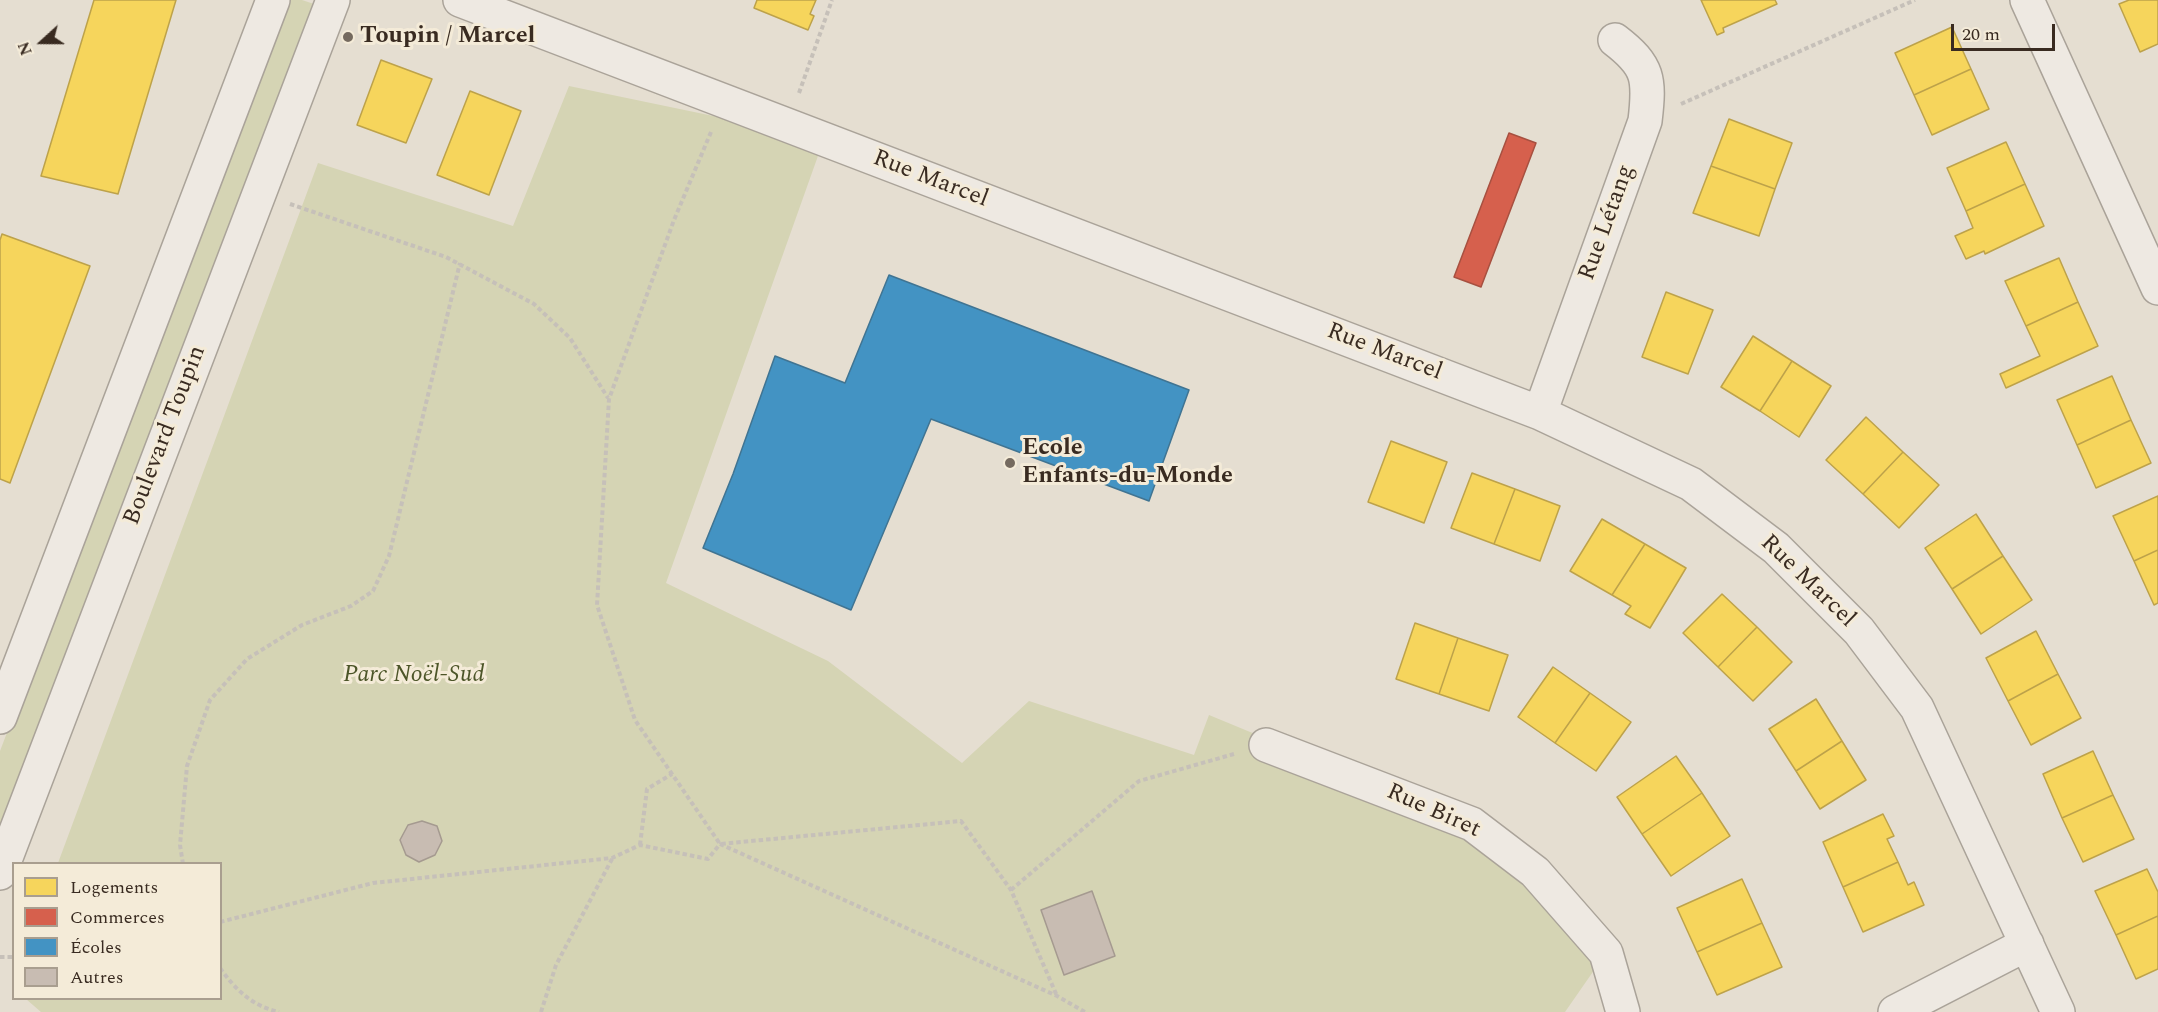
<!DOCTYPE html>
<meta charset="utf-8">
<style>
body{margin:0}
#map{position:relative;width:2158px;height:1012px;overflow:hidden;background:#e5ded1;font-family:Spectral,serif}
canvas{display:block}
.legend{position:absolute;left:12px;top:862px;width:210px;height:138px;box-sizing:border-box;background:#f4ebd8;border:2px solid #a99e8f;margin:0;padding:8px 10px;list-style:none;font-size:18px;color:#392b21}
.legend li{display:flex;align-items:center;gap:12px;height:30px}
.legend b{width:30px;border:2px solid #a99e8f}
.north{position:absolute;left:12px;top:12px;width:60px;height:60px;-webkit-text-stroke:4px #f4ebd8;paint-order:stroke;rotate:249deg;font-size:16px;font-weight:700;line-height:24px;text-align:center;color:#392b21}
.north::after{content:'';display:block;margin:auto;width:21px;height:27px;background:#392b21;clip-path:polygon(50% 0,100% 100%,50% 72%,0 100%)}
.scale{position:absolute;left:1951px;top:24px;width:104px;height:27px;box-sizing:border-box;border:3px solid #392b21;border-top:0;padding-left:8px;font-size:18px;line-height:21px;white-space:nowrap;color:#392b21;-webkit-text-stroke:4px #f4ebd8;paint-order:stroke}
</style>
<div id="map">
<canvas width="2158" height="1012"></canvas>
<ul class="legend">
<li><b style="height:16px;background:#f6d55c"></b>Logements</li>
<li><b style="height:16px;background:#d6604d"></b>Commerces</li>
<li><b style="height:16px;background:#4393c3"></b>Écoles</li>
<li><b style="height:16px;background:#c8bcb2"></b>Autres</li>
</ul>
<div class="north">N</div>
<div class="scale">20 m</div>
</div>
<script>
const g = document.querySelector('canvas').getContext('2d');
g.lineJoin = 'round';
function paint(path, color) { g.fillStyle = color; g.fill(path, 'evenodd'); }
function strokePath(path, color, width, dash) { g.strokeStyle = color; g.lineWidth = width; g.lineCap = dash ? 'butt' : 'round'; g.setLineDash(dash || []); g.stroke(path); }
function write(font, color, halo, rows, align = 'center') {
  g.font = font + ' Spectral,serif'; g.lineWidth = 6; g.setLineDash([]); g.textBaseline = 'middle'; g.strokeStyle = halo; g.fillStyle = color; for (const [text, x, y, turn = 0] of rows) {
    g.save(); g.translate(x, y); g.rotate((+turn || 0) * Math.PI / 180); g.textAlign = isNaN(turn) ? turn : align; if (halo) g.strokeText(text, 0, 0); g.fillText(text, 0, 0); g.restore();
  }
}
paint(new Path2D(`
 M287,0h15l15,5 -317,834v-88z
 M569,86l255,53 -158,444 162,78 134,102 67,-62 165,54 15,-40 254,105 143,133 -41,59h-1524l-15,-13 194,-1v-134l-162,-1 260,-700 195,63z`), '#d5d4b4');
const homes = new Path2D(`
 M94,0h82l-58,194 -77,-18z
 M757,0h59l-6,14 4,2 -6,14 -54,-22z
 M1701,0h74l2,4 -54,24 1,4 -7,3z
 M2129,0h29v44l-18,8 -21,-48z
 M1952,27l19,42 -57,26 -19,-42z
 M381,60l51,19 -26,64 -49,-18z
 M1971,69l18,40 -57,26 -18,-40z
 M470,91l51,20 -32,84 -52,-20z
 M1729,119l63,24 -17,46 -64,-23z
 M2006,142l19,42 -59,27 -19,-43z
 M1711,166l64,23 -16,47 -66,-23z
 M2025,184l19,42 -59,28 -1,-3 -18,8 -11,-23 18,-8 -7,-17z
 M2,234l88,32 -80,217 -10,-4v-239z
 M2059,258l19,44 -52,24 -21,-45z
 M1666,292l47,18 -25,64 -46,-17z
 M2078,302l20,44 -92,42 -6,-14 40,-18 -14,-30z
 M1753,336l39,25 -32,50 -39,-24z
 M1792,361l39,25 -32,51 -39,-26z
 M2112,376l19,44 -54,25 -20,-45z
 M1866,417l37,35 -40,42 -37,-34z
 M2131,420l20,43 -55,25 -19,-43z
 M1391,441l56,21 -23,61 -56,-21z
 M1903,452l36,33 -40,43 -36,-34z
 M1472,473l43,16 -21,55 -43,-16z
 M1515,489l45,17 -20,55 -46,-17z
 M2158,496v54l-24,11 -21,-45z
 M1976,514l27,42 -51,33 -27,-41z
 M1602,519l43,25 -33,51 -42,-24z
 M1645,544l41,24 -36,60 -25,-14 6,-8 -19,-11z
 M2158,550v53l-4,2 -20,-44z
 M2003,556l29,44 -51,34 -29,-45z
 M1722,594l35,33 -39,40 -35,-34z
 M1415,623l43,15 -19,56 -43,-15z
 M1757,627l35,35 -39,39 -35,-34z
 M2036,631l22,43 -50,27 -22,-43z
 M1458,638l50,17 -19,56 -50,-17z
 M1553,667l37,26 -35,50 -37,-26z
 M2058,674l23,44 -50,27 -23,-44z
 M1590,693l41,29 -35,49 -41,-28z
 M1816,699l26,42 -46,30 -27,-42z
 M1842,741l24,39 -46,29 -24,-38z
 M2093,751l20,44 -51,23 -19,-44z
 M1676,756l26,37 -60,41 -25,-37z
 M1702,793l28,43 -59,40 -29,-42z
 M2113,795l21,44 -51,23 -21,-44z
 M1883,814l11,22 -7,3 11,23 -55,25 -20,-45z
 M1898,862l10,23 6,-3 10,23 -61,27 -20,-45z
 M2147,869l11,23v24l-42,19 -21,-44z
 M1742,879l20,44 -65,29 -20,-44z
 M2158,916v53l-22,10 -20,-44z
 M1762,923l20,44 -65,28 -20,-43z`);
paint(homes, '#f6d55c');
strokePath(homes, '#bda24a', 1.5);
const shops = new Path2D(`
 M1509,133l27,10 -55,144 -27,-10z`);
paint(shops, '#d6604d');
strokePath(shops, '#a75040', 1.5);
const schools = new Path2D(`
 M889,275l300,115 -40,111 -218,-82 -80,191 -148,-62 30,-74 42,-118 70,27z`);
paint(schools, '#4393c3');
strokePath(schools, '#407492', 1.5);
const building = new Path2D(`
 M422,821l15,5 5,15 -7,14 -16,7 -13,-7 -6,-15 8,-15z
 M1092,891l23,65 -51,19 -23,-65z`);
paint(building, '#c8bcb2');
strokePath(building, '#a59a90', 1.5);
const minor = new Path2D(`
 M460,0l1080,413 151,71 85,64 83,83 58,77 141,304
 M2027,0l131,288
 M1540,413l105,-292c5,-42 4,-55 -30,-81
 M0,717l273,-717
 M1266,745l206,79 63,48 71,81 17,59
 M0,873l333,-873
 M1895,1012l132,-68`);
strokePath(minor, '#aaa399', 36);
strokePath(new Path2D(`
 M799,93l33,-93
 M1681,104l234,-104
 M711,132l-37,88 -65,179 -12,206 38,115 85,124 241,-23 50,69 46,106
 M290,204l156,53 88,47 36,34 38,60
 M640,845l7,-56 25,-15
 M183,864l-3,-19 7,-79 23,-66 37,-41 55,-34 49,-19 22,-15 16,-35 71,-293
 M1011,890l128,-109 95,-27
 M220,922l153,-39 239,-25 28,-13 68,14 12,-15 337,152 28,16
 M0,957h14
 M220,968c16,22 32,38 59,44
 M541,1012l15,-47 56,-106`), '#c6c0b9', 4, [4.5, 3]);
strokePath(minor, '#eee9e2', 33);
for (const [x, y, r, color] of [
 [348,37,6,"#756a5f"],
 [1010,463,6,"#756a5f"]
]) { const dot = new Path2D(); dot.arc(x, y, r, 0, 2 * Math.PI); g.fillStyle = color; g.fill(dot); strokePath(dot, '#f4ebd8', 2); }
write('bold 24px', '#392b21', '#f4ebd8', [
 ["Toupin / Marcel",360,37],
 ["Ecole",1022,449],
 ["Enfants-du-Monde",1022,477]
], 'left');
write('24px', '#392b21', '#f4ebd8', [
 ["Rue Marcel",930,180,21],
 ["Rue Létang",1608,223,-70],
 ["Rue Marcel",1384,353,21],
 ["Boulevard Toupin",166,436,-69],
 ["Rue Marcel",1807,582,44],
 ["Rue Biret",1433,812,24]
]);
write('italic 24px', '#4c5528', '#f4ebd8', [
 ["Parc Noël-Sud",414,676]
]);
</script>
